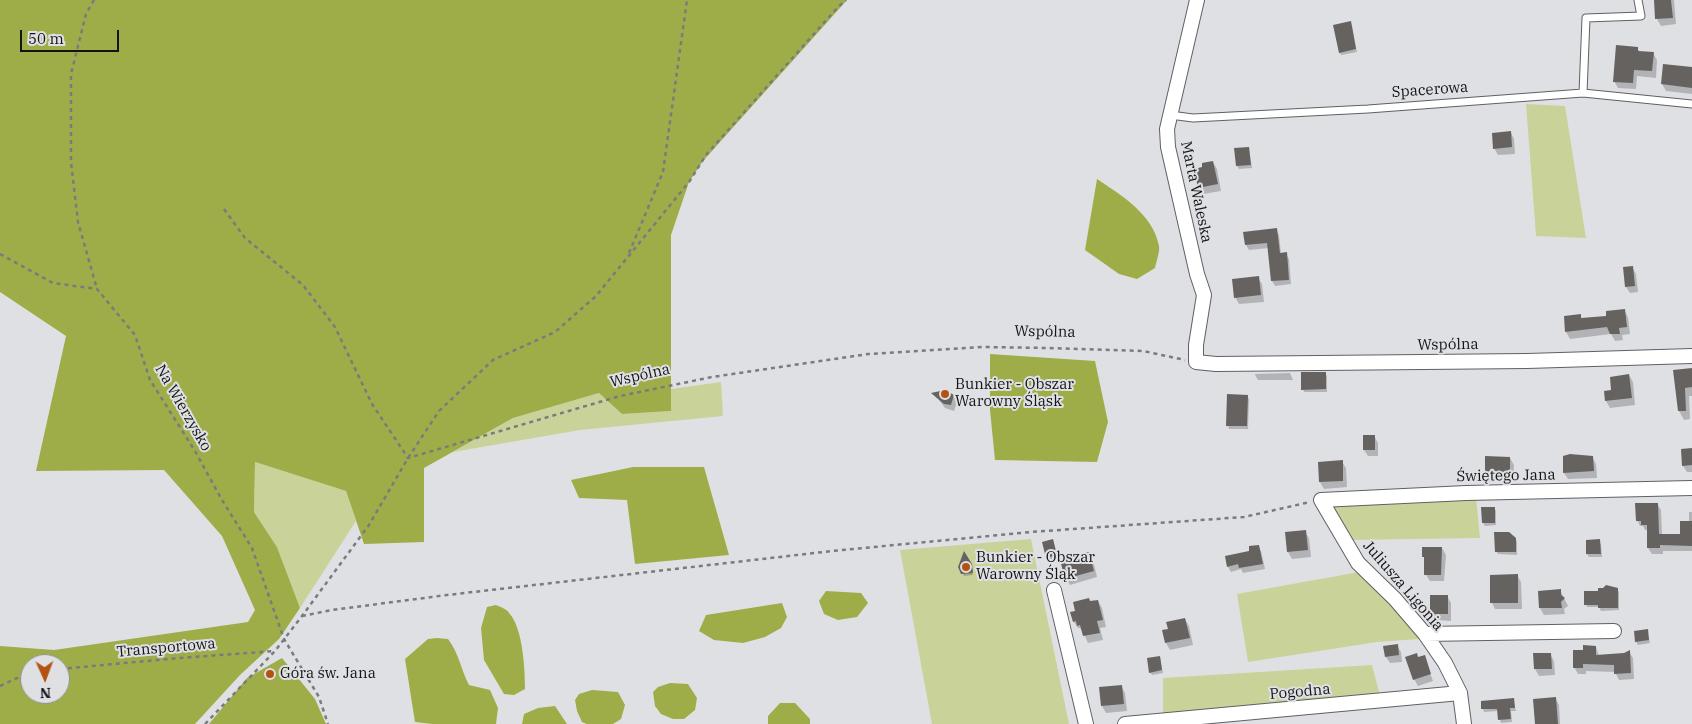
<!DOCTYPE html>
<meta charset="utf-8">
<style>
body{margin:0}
#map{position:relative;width:1692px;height:724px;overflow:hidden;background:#dfe0e4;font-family:"IBM Plex Serif",serif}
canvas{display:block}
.north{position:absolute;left:20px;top:654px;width:50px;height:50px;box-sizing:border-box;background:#dfe0e4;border:1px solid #8d8e91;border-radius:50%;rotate:178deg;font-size:14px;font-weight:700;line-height:20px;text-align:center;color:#131415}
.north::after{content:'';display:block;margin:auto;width:18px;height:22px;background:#b35211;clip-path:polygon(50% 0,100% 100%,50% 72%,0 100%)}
.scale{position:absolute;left:20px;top:30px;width:99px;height:22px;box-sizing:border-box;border:2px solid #131415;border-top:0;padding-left:6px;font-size:15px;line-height:18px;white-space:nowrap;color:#131415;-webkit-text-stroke:4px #dfe0e4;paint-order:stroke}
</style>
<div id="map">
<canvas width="1692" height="724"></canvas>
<div class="north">N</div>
<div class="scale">50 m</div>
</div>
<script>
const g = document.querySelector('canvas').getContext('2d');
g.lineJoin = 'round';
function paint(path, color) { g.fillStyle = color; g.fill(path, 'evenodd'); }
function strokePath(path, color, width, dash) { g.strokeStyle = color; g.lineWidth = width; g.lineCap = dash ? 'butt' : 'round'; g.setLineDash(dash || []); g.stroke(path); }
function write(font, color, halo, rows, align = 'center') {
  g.font = font + ' "IBM Plex Serif",serif'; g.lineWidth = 4; g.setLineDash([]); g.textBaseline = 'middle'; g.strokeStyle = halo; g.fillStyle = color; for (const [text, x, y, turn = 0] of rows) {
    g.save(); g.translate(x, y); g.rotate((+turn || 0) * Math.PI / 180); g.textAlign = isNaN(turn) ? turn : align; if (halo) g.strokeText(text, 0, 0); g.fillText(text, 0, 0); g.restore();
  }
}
paint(new Path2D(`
 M1526,104l39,2 21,132 -50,-2z
 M721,382l2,34 -143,14 -127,22 60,-34 86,-25 23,21 49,-3v-22z
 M255,462l91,29 10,30 -56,87 -23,-61 -23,-35z
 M1476,497l4,41 -131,2 -21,-35z
 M1031,539l38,185h-137l-32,-174z
 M1359,572l32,29 28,38 -42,3 -129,20 -11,-68z
 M1372,665l8,31 -217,19v-37z`), '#c9d399');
paint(new Path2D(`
 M0,0h847l-144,161 -14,21 -18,53v176l-49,3 -23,-21 -86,25 -89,50v74l-60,2 -18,-53 -91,-29 -1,50 23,35 23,61 -21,31 -39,36 -45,49h-195v-78l54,4 194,-28 7,-12 -33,-74 -58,-66 -128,1 30,-135 -66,-44zM30,664h30v30h-30z
 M1097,179c24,16 56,35 62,67 1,6 -3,16 -4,22l-18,11 -18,-5 -34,-24z
 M990,354l105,7 13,61 -11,40 -102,-2 -5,-50z
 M633,467h71l25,88 -94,9 -8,-64 -48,-2 -8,-18z
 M826,591l35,2 7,10 -11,14 -19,3 -14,-6 -5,-13z
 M782,603l5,14 -6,11 -16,9 -22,6 -29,-3 -15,-9 7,-16z
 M496,605c4,2 11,4 13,8 14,15 16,56 16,76l-11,6 -10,-1 -20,-34 -3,-32 6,-21z
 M437,638l11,1c11,14 13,31 21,46l21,5 8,18 -2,16h-64l-17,-2 -10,-63 23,-20z
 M282,658l33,41 11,25h-117l38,-46z
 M670,683l18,1 9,14 -2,12 -11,9h-11l-12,-5 -6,-8 -2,-14 5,-5z
 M592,690l26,2 7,13 -4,14 -8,5h-26l-5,-2 -5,-11 -2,-11 4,-6z
 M780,703h15l15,16v5h-42v-8z
 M555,706l12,18h-45l2,-10 14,-6z`), '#9fad48');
paint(new Path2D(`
 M1655,0h19l2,24 -15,2 -4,-7z
 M1352,26l5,26 -16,3 -1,-2z
 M1637,48l3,4 13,1 4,7 -1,18 -19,-2 -1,13 -18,-1 -4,-7z
 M1664,65l28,3v26l-26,-3 -4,-7z
 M1511,133l3,6 1,15 -17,1 -4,-7z
 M1249,149l3,19 -13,1 -2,-3z
 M1213,162l4,7 4,22 -18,3 -4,-7 5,-19z
 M1276,230l3,5 2,19h5l3,5 2,25 -16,2 -3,-5 -3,-33 -20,2 -3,-5z
 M1632,267l4,7 2,18 -8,1 -4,-6z
 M1258,278l4,6 2,18 -25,2 -4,-7z
 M1624,310l4,7 2,17 -8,1 1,5 -8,1 -4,-7 -41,5 -4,-7 -1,-15 15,-1 2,3 26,-2z
 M1692,369v27h-3l1,23 -6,1 -5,-9 -4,-40z
 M1290,373l3,7h-35l-3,-5v-1z
 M1325,373l2,3v16h-23l-1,-3z
 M1629,375l4,7 2,23 -25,3 -4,-7z
 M945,391l8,5 4,6 -3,9 -9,-3 -9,-12z
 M1247,396l2,3 -1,30h-19l-1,-3z
 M1374,436l4,7v13h-10l-4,-6z
 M1692,449v23h-5l-4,-6z
 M1592,457l4,7 1,14 -29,1 -4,-6z
 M1510,458l4,7 -1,17h-23l-4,-7z
 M1342,462l4,6 1,19 -23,2 -4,-7z
 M1657,504l4,6 1,25 19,1 8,-14v-10h3v39h-29v3h-11l-4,-6v-18h-3l-2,-4h-3l-3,-6z
 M1494,508l2,3v14l-11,1 -2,-3z
 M1305,532l4,6 2,19 -19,2 -4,-7 -2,-19z
 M1515,538l2,4v13l-19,-1 -2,-3z
 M1053,541l5,17 -9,2 -2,-3z
 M1587,541h12l2,3 1,13h-13l-2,-3z
 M1258,546l3,5 4,18 -22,4 -2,-4 -10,3 -3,-5z
 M1442,548l4,7 -2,26h-14l-4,-6 -3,-26z
 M1089,554l4,6 4,17 -27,8 -4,-7z
 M970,564l3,11 -9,1 -5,-9z
 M1517,575l4,7 1,27h-27l-3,-6z
 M1617,589l2,3v18l-18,1 -2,-4h-12l-1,-3z
 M1560,590l8,16 -4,3 1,5 -21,1 -4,-7z
 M1447,596l4,7v18l-15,-1 -4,-6z
 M1098,601l4,7 4,19 -6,1 3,12 -15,3 -5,-11 -3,-4h-2l-4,-6 2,-10 14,-9z
 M1185,619l4,7 4,19 -23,5 -4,-7 -3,-12 6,-1z
 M1647,630l3,13 -12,2 -2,-3z
 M1397,646l4,6 1,10 -12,1 -4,-6z
 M1596,647l3,9 25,-2 5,-2 4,6 1,21 -15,1 -4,-8 -29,-1v3h-8l-4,-7 10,-16z
 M1550,654l4,7 1,14 -16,1 -4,-7 -1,-14z
 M1160,657l3,16 -11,2 -2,-3z
 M1424,657l9,24 -15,5 -4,-7z
 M1121,686l4,7 2,18 -21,2 -4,-7 -1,-18z
 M1555,698l4,7 1,19h-23z
 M1513,699l3,12h-5l1,11 -11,1 -3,-12 -14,1 -1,-3z`), '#0003');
paint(new Path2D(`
 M1654,0h17l2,18 -18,1z
 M1351,21l5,28 -17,4 -6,-28z
 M1616,45l22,2v4l16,1 -2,19 -18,-1 -1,13 -20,-1z
 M1663,64l29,3v21l-31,-4z
 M1511,131l1,16 -19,2 -1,-16z
 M1249,147l2,18 -15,1 -2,-18z
 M1213,161l5,23 -20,4 -4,-19 8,-2v-4z
 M1277,228l3,25 7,-1 2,28 -18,1 -4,-38 -22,2 -2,-13z
 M1633,266l2,20 -10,1 -2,-20z
 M1259,276l2,19 -27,3 -2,-19z
 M1625,309l2,18 -8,1 1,6h-10l-3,-7 -42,5 -1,-16 17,-2v4l25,-2v-5z
 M1692,368v19l-7,1 1,23h-8l-5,-41z
 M1301,372h25v17l-25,1z
 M1629,374l3,24 -27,3 -1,-10 7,-1 -1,-13z
 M945,390l9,5 -3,10 -7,-1 -13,-11z
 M1227,394l21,1 -1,31h-21z
 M1363,435h12v15h-12z
 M1692,448v17l-10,1 -1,-17z
 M1570,454l23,2 1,15 -31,2v-17z
 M1485,456l25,1v18h-25z
 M1343,460v21l-24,1 -1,-20z
 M1635,503h23l1,31h21v-13h12v25l-32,-1v3h-13v-23h-6v-4h-5z
 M1481,507h14v16h-13z
 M1306,530l2,20 -21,2 -2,-20z
 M1494,532h15l7,6v14h-21z
 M1053,539l4,16 -11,3 -4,-16z
 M1600,539l1,15h-15v-14z
 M1259,545l4,19 -24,4 -1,-4 -11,3 -2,-11 24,-5v-5z
 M1422,547h20l-1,28h-17v-18h-2z
 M964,551l8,13 1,9 -12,1 -3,-7z
 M1089,552l5,19 -29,8 -5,-19z
 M1518,574v29h-28v-28z
 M1606,585l12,3v20h-20v-3h-14v-14h14v-3h5z
 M1561,589v6l4,3 -4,4 1,6h-23l-1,-17z
 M1430,595h18v19h-18z
 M1089,598l1,3 8,-1 5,20 -6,1 3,12 -17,3 -3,-11 -3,1 -1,-5 -3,1 -3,-10 5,-1 -2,-9z
 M1185,618l5,20 -25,5 -3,-13 6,-1 -2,-7z
 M1648,629l1,11 -14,2 -1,-11z
 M1398,644l1,11 -14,2 -2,-11z
 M1583,645l13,1v9l28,-2 6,-3 1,23 -17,1v-9l-31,-1v4h-10v-18h10z
 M1417,653l1,4 7,-2 6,19 -18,6 -8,-23z
 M1533,653h18l1,16h-18z
 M1160,656l2,14 -13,3 -2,-15z
 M1122,685l2,19 -23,2 -2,-19z
 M1556,697l2,27h-23l-2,-25z
 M1514,698l1,10h-5l1,11 -13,1 -1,-11h-16v-8z`), '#666260');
const service = new Path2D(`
 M1583,93l3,-75 55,-2 -3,-16
 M1170,115l23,3 175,-9 215,-16 109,11`);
const minor = new Path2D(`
 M1197,0l-30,129 1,18 29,127 7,21 -8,50v17l20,2 311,-3 165,-5
 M1054,590l32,134
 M1425,634l189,-3
 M1125,724l335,-31
 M1464,724l-4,-31 -15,-30 -20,-29 -30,-35 -37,-36 -37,-63 145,-7 226,-5`);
strokePath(service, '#5f6064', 9);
strokePath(minor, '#5f6064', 16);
strokePath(new Path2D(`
 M94,0l-8,14 -15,60v88l7,60 19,67
 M224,209l21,29 58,47 32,42 37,77 36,54 212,-62 92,-19 156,-23 115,-7 66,1 94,3 42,9
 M629,253l34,-81 24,-172
 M0,254l53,29 44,6 38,46 15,45 45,71 27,49 30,48 32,91 35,58 9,27
 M302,616l30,-6 115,-15 385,-44 199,-19 213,-15 66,-15
 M60,669l119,-11 96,-7
 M0,686l30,-14
 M205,724l70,-73 27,-35 67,-91 39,-67 31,-47 54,-51 62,-28 41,-36 93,-114 17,-27 132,-148 8,-7`), '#7a7b7d', 2.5, [4, 4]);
strokePath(service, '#fff', 7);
strokePath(minor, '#fff', 14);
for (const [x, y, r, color] of [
 [945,394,5,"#b35211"],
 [966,567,5,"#b35211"],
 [270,674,5,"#b35211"]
]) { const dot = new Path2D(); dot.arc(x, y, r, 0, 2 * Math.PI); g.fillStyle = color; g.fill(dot); strokePath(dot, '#dfe0e4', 2); }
write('15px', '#131415', '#dfe0e4', [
 ["Spacerowa",1430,90,-4],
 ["Marta Waleska",1196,192,78],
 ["Wspólna",1045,332,1],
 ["Wspólna",1448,345,-1],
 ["Wspólna",640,376,-13],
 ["Na Wierzysko",183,408,60],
 ["Świętego Jana",1506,476,-1],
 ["Juliusza Ligonia",1403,586,49],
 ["Transportowa",166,648,-5],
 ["Pogodna",1300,692,-5]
]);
write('15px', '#131415', '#dfe0e4', [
 ["Bunkier - Obszar",955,385],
 ["Warowny Śląsk",955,402],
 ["Bunkier - Obszar",976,558],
 ["Warowny Śląk",976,575],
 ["Góra św. Jana",280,674]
], 'left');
</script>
